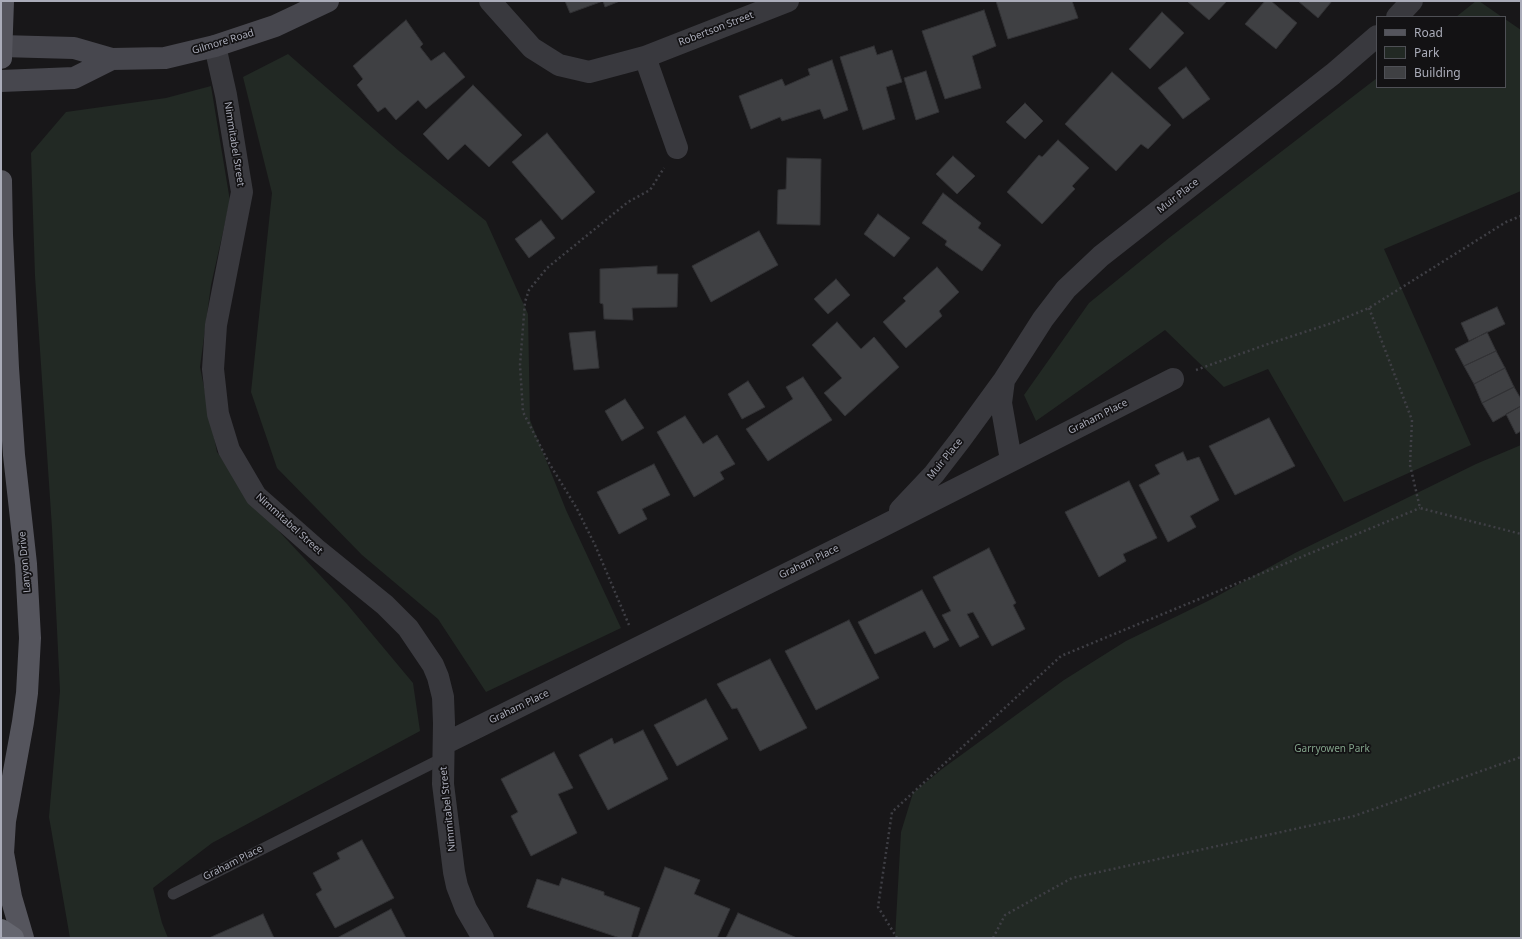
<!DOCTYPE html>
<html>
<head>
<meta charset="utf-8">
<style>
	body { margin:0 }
	#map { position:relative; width:1522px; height:939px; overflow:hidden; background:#181719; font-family:"Noto Sans",sans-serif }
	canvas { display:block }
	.frame { position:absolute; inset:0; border:2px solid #aaacb9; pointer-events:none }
	.legend { position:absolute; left:1376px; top:16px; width:130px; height:72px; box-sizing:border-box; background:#131214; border:1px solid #4f5056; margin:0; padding:5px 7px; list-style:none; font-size:12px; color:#aaacb9 }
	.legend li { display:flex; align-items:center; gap:8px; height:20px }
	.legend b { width:20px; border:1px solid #4f5056 }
</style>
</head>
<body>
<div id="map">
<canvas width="1522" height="939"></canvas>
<div class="frame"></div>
<ul class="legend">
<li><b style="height:5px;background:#55555d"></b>Road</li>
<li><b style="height:11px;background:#222924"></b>Park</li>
<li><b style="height:11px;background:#3f4043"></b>Building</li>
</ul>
</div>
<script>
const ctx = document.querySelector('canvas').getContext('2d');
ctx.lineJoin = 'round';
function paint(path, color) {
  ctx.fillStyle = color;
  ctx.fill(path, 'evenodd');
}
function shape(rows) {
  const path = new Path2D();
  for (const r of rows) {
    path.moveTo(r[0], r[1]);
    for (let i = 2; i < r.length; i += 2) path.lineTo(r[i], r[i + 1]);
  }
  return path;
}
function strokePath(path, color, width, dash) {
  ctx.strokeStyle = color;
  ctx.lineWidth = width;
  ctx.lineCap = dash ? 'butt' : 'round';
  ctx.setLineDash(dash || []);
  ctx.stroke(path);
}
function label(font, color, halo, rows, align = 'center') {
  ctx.font = font + ' "Noto Sans",sans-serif';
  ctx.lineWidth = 3.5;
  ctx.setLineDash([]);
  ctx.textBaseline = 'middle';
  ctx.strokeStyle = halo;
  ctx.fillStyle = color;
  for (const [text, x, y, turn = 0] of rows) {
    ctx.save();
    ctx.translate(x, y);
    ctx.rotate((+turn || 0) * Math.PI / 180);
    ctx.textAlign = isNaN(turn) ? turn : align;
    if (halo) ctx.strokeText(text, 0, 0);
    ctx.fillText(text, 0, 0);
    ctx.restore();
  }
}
const green = shape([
	[1476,1,1479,1,1502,17,1456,17],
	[1505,19,1521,30,1521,191,1384,249,1471,445,1344,502,1268,369,1224,387,1165,330,1036,421,1024,395,1089,303,1169,238,1377,78,1377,87,1505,87],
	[288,54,399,151,486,221,528,314,530,420,566,510,621,628,486,692,438,619,362,555,277,468,251,392,272,193,243,77],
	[211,86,230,201,211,285,200,367,217,452,259,510,347,604,413,683,420,731,212,843,153,888,162,923,168,938,70,938,49,817,60,691,52,528,35,276,31,153,66,112,166,98],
	[1521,445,1521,938,895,938,901,832,913,793,942,769,1064,680,1126,641,1212,599,1295,553,1476,464]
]);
const building = shape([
	[565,1,620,1,605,7,603,1,570,13,565,1],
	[996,1,1072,1,1078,18,1008,39,996,1],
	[1187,1,1227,1,1209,20,1187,1],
	[1265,1,1271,1,1297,23,1276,49,1245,24,1265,1],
	[1298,1,1332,1,1318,18,1298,1],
	[984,10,996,46,972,56,981,88,945,99,922,31,984,10],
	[1162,12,1184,33,1150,69,1129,49,1162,12],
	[406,20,423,44,420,47,431,61,444,52,465,77,426,109,418,100,396,120,385,107,378,112,357,85,363,79,353,66,406,20],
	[874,46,877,55,892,50,902,82,886,87,895,119,863,130,840,57,874,46],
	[832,60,848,110,824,119,820,109,782,121,780,117,751,129,739,96,782,79,785,86,810,75,808,69,832,60],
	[1186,67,1210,99,1183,119,1158,88,1186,67],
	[926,71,939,112,916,120,904,78,926,71],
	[1112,72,1171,125,1148,149,1141,144,1116,171,1065,124,1112,72],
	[473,85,522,135,489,167,465,144,448,160,423,134,473,85],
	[1025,103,1043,121,1025,139,1006,122,1025,103],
	[547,133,595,192,562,220,512,162,547,133],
	[1058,140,1089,168,1072,186,1075,189,1042,224,1007,192,1039,155,1042,157,1058,140],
	[953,156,975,176,957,194,936,174,953,156],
	[787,158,821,159,820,225,777,224,778,190,786,189,787,158],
	[943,193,981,223,978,228,1001,245,982,271,945,245,947,241,922,223,943,193],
	[878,214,910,238,894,257,864,234,878,214],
	[541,220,555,238,529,258,515,239,541,220],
	[759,231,778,265,711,302,692,266,759,231],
	[657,266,657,274,678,274,677,307,632,308,633,320,604,319,603,304,600,303,600,269,657,266],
	[937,267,959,292,939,311,942,316,906,348,883,322,906,301,903,298,937,267],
	[836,279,850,295,828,314,814,299,836,279],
	[1497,307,1505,324,1469,341,1461,323,1497,307],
	[837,322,861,349,874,337,899,367,845,416,824,393,842,378,812,345,837,322],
	[595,331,599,368,574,370,569,333,595,331],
	[1487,332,1496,351,1464,366,1455,349,1487,332],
	[1496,351,1505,368,1474,384,1464,366,1496,351],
	[1505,368,1514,387,1482,403,1474,384,1505,368],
	[803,377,832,420,768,461,746,429,793,399,786,387,803,377],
	[748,381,765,407,742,419,728,394,748,381],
	[1514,387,1521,399,1521,406,1493,422,1482,403,1514,387],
	[625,399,644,428,622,441,605,411,625,399],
	[1521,406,1521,431,1516,434,1506,414,1521,406],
	[685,416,703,444,717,435,735,464,720,472,724,479,694,497,657,432,685,416],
	[1269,418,1295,466,1235,495,1209,446,1269,418],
	[1183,452,1187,461,1199,457,1219,500,1190,516,1196,527,1168,542,1139,485,1160,474,1155,465,1183,452],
	[654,464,670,495,642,509,647,519,619,534,597,492,654,464],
	[1129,481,1157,538,1123,554,1126,561,1099,577,1065,512,1129,481],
	[989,548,1016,603,1013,605,1025,629,992,646,973,612,967,614,979,637,960,647,942,615,951,611,933,577,989,548],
	[922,590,949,640,934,648,925,631,875,654,858,622,922,590],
	[849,620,879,678,816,710,785,651,849,620],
	[770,659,807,728,760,751,737,708,732,709,717,684,770,659],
	[706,699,728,739,677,766,654,725,706,699],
	[643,730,668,779,608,810,579,755,612,738,614,744,643,730],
	[554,752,573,788,558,794,577,833,531,856,511,816,518,812,501,779,554,752],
	[362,840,394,898,335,928,316,894,322,890,313,873,340,859,337,853,362,840],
	[665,867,700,880,694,894,730,909,717,938,638,938,665,867],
	[562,878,604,892,604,895,640,908,631,938,620,938,527,907,537,879,559,886,562,878],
	[391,909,406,938,337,938,391,909],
	[738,913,797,938,726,938,738,913],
	[263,914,274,938,209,938,263,914]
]);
const path = shape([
	[1369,308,1412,420,1410,465,1420,508,1521,534],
	[1196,370,1265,345,1335,322,1369,308,1506,222,1521,216],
	[629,625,595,545,576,507,549,463,523,412,520,365,525,302,529,290,547,268,628,202,650,190,664,168],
	[897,938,878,907,892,812,1061,656,1420,508],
	[993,938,1005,915,1072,878,1354,816,1521,757]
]);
const lane = shape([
	[173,894,443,758]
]);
const street = shape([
	[490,1,532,48,559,65,589,72,645,57,788,1],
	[1397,17,1412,1],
	[215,46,226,95,242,192,216,325,213,369,218,414,229,450,256,496,316,549,385,605,408,628,433,665,438,677,443,697,444,723,443,784,454,872,457,886,466,909,483,938],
	[645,57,677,148],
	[1004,380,1001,403,1011,460],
	[900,510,934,474,961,439,1004,380,1043,319,1066,289,1101,256,1333,74,1377,36],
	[444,744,877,529,1173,379]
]);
const secondary = shape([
	[1,46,74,48,112,59,165,58,215,46,275,26,328,1],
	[1,81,74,78,112,59]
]);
const primary = shape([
	[1,58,3,1],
	[1,181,2,235,8,368,14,455,26,564,30,638,27,693,23,722,5,821,3,853,11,897,23,938]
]);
const highway = shape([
	[1,930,13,938]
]);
const streetNames = [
	["Robertson Street",716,29,-21],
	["Gilmore Road",223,42,-17],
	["Nimmitabel Street",234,144,81],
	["Muir Place",1178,196,-38],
	["Graham Place",1098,417,-27],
	["Muir Place",945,459,-51],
	["Nimmitabel Street",289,524,42],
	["Lanyon Drive",25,562,-95],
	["Graham Place",809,562,-26],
	["Graham Place",519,707,-26],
	["Nimmitabel Street",448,809,-96],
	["Graham Place",233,863,-27]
];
const parkNames = [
	["Garryowen Park",1332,749]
];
paint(green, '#222924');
paint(building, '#3f4043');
strokePath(building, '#323235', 1);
strokePath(path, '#3f3f45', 2.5, [2, 3]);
strokePath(lane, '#39393e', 11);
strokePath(street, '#39393e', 22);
strokePath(secondary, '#47474e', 22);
strokePath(primary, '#55555d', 22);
strokePath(highway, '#65666f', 22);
label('10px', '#aaacb9', '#131214', streetNames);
label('10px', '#82a38a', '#131214', parkNames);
</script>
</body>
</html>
